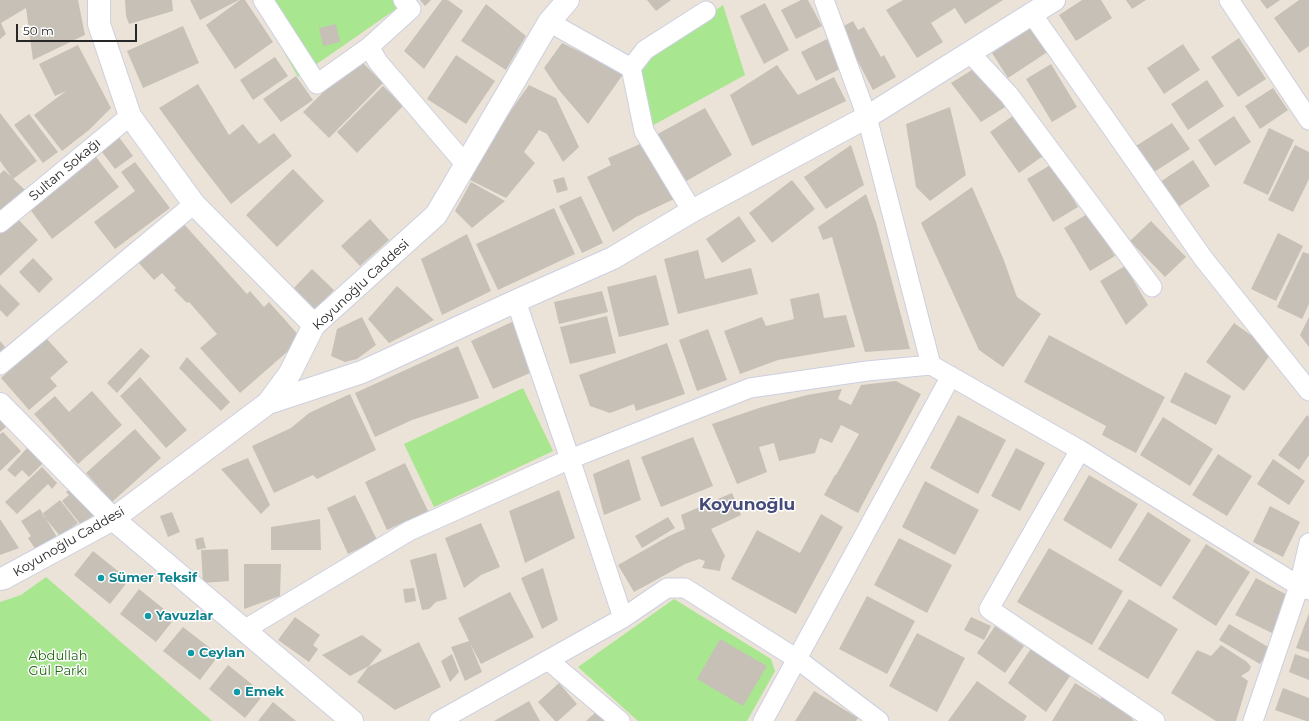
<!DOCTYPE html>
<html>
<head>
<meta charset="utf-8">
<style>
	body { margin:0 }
	#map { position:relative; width:1309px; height:721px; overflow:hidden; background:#ebe3d7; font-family:Montserrat,sans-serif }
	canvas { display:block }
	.scale { position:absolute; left:16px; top:24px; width:121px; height:18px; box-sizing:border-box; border:2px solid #272727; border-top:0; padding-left:5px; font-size:12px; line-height:14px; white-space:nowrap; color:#272727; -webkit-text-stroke:3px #fff; paint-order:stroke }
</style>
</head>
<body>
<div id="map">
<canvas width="1309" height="721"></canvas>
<div class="scale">50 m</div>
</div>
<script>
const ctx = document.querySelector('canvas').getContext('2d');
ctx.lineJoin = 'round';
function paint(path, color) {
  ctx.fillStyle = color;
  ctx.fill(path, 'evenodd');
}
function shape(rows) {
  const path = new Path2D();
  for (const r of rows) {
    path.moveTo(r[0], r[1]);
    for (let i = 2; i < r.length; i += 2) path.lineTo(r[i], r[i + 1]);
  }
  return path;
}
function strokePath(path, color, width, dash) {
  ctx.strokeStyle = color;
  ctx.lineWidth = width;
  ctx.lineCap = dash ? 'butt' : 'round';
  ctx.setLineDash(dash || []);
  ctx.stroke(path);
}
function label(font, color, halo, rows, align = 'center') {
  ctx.font = font + ' Montserrat,sans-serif';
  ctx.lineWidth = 3;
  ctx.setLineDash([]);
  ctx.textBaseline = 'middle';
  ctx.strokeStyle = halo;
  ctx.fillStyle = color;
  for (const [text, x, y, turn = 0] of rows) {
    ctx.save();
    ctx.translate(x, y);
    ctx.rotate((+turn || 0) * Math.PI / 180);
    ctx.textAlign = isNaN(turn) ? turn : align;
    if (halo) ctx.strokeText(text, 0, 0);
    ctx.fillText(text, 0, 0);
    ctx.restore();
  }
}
const green = shape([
	[255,0,409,0,298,77],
	[723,5,745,75,637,134,628,101,647,60],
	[523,388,553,451,434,507,404,444],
	[46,577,212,721,0,721,0,602,21,595],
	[674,599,771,659,775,671,747,721,638,721,578,667]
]);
const building = shape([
	[0,0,78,0,85,35,33,60,26,8,1,23,6,34,0,39],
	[125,0,172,0,173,11,129,24,126,16],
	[190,0,239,0,200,20],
	[240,0,245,0,273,42,235,69,206,25],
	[420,0,431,0,425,6],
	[442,0,448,0,463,11,424,69,404,51],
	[647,0,671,0,656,11],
	[801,0,808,0,822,26,796,39,781,10],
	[903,0,1003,0,965,24,955,8,931,23,943,42,917,58,886,10],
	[1082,0,1101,0,1112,18,1076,41,1059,15],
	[1126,0,1146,0,1132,9],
	[1260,0,1280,0,1267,9],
	[1299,0,1309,0,1309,46,1299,53,1274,18],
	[765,3,789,50,764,64,740,16],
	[486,4,526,36,506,70,461,41],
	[853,21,858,30,864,27,881,57,884,55,896,77,873,90,840,28],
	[336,24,340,42,323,46,319,28],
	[183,26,199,63,143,88,127,51],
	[1032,26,1049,51,1008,78,992,53],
	[1239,38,1266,79,1238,97,1211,57],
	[827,39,842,68,816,81,801,52],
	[562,43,624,73,588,124,558,89,544,68],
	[1183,44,1200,70,1164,94,1147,68],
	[78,45,111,108,89,130,62,151,34,115,66,91,55,96,39,64],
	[456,55,495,81,466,124,427,99],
	[275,57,288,76,253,100,240,80],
	[358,58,383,83,329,138,303,112],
	[1051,64,1077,107,1052,122,1026,79],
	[777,65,798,95,834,77,846,101,752,146,730,95],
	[975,68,1007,106,981,122,951,83],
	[296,76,313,100,281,122,263,99],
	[1207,80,1224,106,1188,130,1171,104],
	[198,84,229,135,243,124,259,144,274,133,292,156,231,204,197,160,159,108],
	[529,85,556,98,579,147,563,162,547,134,539,130,524,152,535,163,506,198,470,180,492,137],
	[383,86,403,106,357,153,337,132],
	[1273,88,1288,110,1260,129,1245,106],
	[950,107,966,175,930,201,916,187,906,124],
	[705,108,732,155,681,184,654,136],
	[0,113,37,161,13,179,0,161],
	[29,114,58,152,43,163,14,125],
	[1014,115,1043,156,1019,173,990,132],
	[1234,116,1251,142,1215,166,1198,140],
	[1172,123,1190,149,1154,172,1136,146],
	[1269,128,1294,140,1268,195,1243,183],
	[116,133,133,156,115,169,98,147],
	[640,144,674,199,636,217,613,232,587,177,611,165,608,158],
	[851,145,864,185,826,209,804,177],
	[1295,145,1309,152,1309,179,1293,212,1268,200],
	[93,153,119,187,52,239,29,208,76,173,73,168],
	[1193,160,1210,186,1174,210,1157,184],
	[135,162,170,208,115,249,94,222,135,191,121,172],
	[1052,164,1078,207,1053,222,1027,179],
	[293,169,324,201,277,247,246,215],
	[4,170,25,190,0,212,0,174],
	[564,177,568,190,557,193,553,180],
	[792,180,815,209,772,243,749,213],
	[471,182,505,201,472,228,455,211],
	[972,187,1003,258,1017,297,1041,314,1003,367,979,350,921,223],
	[866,194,876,222,910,349,865,352,832,237,823,240,818,227],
	[581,196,603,243,582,253,559,206],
	[554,208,575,254,498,290,476,244],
	[1089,213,1115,256,1090,271,1064,228],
	[14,215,38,240,0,276,0,229],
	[739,216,756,241,722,263,706,239],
	[370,219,389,240,360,266,341,246],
	[1151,221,1186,257,1165,277,1130,241],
	[182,222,247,294,250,291,264,307,269,302,302,339,240,393,200,348,217,334,189,302,187,303,174,290,176,288,162,273,154,280,138,262],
	[1278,233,1303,246,1276,301,1251,289],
	[467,234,491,291,442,315,421,259],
	[698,250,705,279,751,268,758,294,678,314,664,259],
	[1303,252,1309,254,1309,304,1302,319,1277,307],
	[33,258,53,279,39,293,19,272],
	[1125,266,1148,305,1126,325,1100,281],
	[312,269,334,290,315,310,293,289],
	[656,275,669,325,619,337,607,287],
	[0,284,20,304,7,317,0,310],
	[397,286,434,320,389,343,368,319],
	[602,291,608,312,559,324,554,302],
	[819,293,824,318,846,315,855,347,778,360,740,374,724,331,762,317,766,326,794,319,790,299],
	[607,316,616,353,570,364,560,327],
	[362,317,376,345,357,359,345,362,331,356,337,329],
	[1309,317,1309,347,1300,335],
	[514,321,530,373,493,389,471,341],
	[1234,323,1273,351,1244,391,1206,362],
	[708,329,727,380,697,391,679,340],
	[1049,335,1165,397,1136,453,1102,435,1106,426,1024,382],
	[46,338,68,362,50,378,57,386,29,410,1,378],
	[0,341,6,348,0,354],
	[667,343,685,394,636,411,634,404,610,413,590,406,579,375],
	[458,346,479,398,412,420,375,437,355,393],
	[141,348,150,356,117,393,107,383],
	[187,357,230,402,221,411,179,368],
	[1185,372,1231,396,1216,425,1170,402],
	[140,377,187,430,166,448,120,396],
	[896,381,921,394,858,513,824,495,835,475,836,475,859,434,841,425,832,443,820,438,815,453,779,461,774,443,759,447,767,472,737,484,712,424,762,407,807,395,842,389,838,399,851,405,861,385],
	[92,391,122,425,78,464,34,414,55,396,69,412],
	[350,394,376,450,317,479,313,475,274,493,252,446,291,428,309,413],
	[958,415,1006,440,978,494,930,468],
	[1307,415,1309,417,1309,455,1299,470,1278,455],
	[0,416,8,425,0,432],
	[1163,417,1213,449,1190,486,1140,455],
	[135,429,161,458,112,502,86,473],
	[3,432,21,451,0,471,0,434],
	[693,437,713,486,661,507,641,457],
	[28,447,44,462,29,477,22,470,15,477,7,470],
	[1016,448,1045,463,1020,511,991,496],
	[1218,454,1252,476,1227,516,1192,495],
	[248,458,270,505,261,514,221,469],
	[629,459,641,500,604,515,593,474],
	[1273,459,1305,481,1289,505,1257,484],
	[405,463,428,511,387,530,365,482],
	[42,467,57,483,52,489,48,484,17,514,5,502],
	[1089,475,1138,504,1111,549,1063,520],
	[925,481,979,510,955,555,902,527],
	[73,486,95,514,81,525,62,501,69,495,66,492],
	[559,490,575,538,525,563,509,511],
	[732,493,741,515,711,529,725,556,722,562,720,571,702,568,705,561,699,559,685,564,634,592,618,565,669,536,685,529,681,515],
	[355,495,377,540,348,554,327,508],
	[60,500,78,523,60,536,42,514],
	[1270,506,1300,522,1283,557,1253,542],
	[40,509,57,537,36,550,28,538,31,536,21,521],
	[172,512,180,532,168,537,160,516],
	[1148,512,1191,540,1161,587,1118,560],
	[821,514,843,527,796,614,731,579,757,530,800,553],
	[668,517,675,528,642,548,635,536],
	[0,519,19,548,0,555],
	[320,519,321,550,271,550,271,527],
	[481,523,500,567,481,575,464,588,445,538],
	[203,537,206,548,197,550,195,539],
	[899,538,952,565,927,613,874,585],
	[1206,544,1250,572,1216,626,1172,598],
	[1049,548,1123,591,1092,645,1017,602],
	[228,549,229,581,203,583,201,550],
	[93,551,129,580,110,604,74,575],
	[436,553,447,599,436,602,429,609,422,610,410,560],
	[244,564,281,564,280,596,244,609],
	[543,568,558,620,542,629,521,578],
	[1256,578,1289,596,1272,633,1235,615],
	[414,588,416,601,405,603,403,589],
	[139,589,175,618,156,642,120,614],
	[510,592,534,637,481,664,470,643,482,672,465,681,451,647,469,641,458,618],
	[867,596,915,621,887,674,839,649],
	[1129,599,1178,629,1148,679,1098,649],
	[1309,613,1309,652,1296,648],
	[295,617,320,635,313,645,318,649,309,662,278,640],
	[971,617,991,626,984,640,964,630],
	[1229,624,1270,648,1260,664,1219,640],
	[995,626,1024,646,1005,673,977,653],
	[183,627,219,655,200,680,163,651],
	[917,633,965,658,937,712,889,686],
	[362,635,382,650,369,666,350,676,322,655],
	[720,639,767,666,743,706,697,679],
	[419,642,441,687,395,710,357,682,368,667],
	[1221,645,1247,662,1251,667,1249,671,1241,676,1248,681,1236,721,1216,721,1171,693,1197,650,1211,656],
	[1032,647,1072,673,1046,712,1008,683],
	[452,654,459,672,450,682,441,661],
	[1295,654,1309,659,1309,680,1289,672],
	[228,665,264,694,245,718,209,689],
	[977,681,1027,716,1024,721,948,721],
	[559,683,577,704,558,721,555,721,538,702],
	[1075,683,1101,699,1104,694,1128,714,1134,721,1052,721],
	[1283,688,1309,698,1309,721,1306,721,1275,710],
	[814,691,858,718,856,721,795,721],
	[529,701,540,721,494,721],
	[273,702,296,721,258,721],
	[597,711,606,721,586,721]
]);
const minor = shape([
	[263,0,317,84,369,47,411,9,403,0],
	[1229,0,1309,120],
	[1032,14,1203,258,1309,391],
	[549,22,631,68],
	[369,47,378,62,466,165],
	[970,53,1009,95,1152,287],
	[692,211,644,131,631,68,645,50,706,11],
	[0,223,130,116],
	[0,365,194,204],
	[931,365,1080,450,989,609,1155,721],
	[1080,450,1299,586,1309,590],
	[623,618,570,459,750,388,867,371,931,365,867,117,824,0],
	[244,630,409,531,570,459,516,301],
	[548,660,620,721],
	[439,721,623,618,667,588,685,588,797,659,879,721],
	[763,721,951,376],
	[1253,721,1299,586,1309,543]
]);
const tertiary = shape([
	[99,0,99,24,130,116,194,204,314,325],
	[268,403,362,372,516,301,613,258,692,211,867,117,1054,0],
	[0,404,113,519,352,721],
	[0,579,4,578,113,519,268,403,290,373,314,325,436,215,549,22,568,0]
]);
const markers = [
	[101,578,4,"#0f9aa8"],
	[148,616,4,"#0f9aa8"],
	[191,653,4,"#0f9aa8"],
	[237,692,4,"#0f9aa8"]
];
const streetNames = [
	["Sultan Sokağı",65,170,-40],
	["Koyunoğlu Caddesi",361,285,-43],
	["Koyunoğlu Caddesi",69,542,-30]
];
const cultureNames = [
	["Sümer Teksif",109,578],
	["Yavuzlar",156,616],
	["Ceylan",199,653],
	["Emek",245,692]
];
const parkNames = [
	["Abdullah",58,656],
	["Gül Parkı",58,671]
];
const districtNames = [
	["Koyunoğlu",747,505]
];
paint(green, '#a8e68f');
paint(building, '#c6c0b7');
strokePath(minor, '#cccfe2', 21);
strokePath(tertiary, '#cccfe2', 24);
strokePath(minor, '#fff', 19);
strokePath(tertiary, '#fff', 22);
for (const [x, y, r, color] of markers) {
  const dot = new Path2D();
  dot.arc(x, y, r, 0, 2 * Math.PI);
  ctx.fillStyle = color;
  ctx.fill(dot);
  strokePath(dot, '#fff', 1.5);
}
label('13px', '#272727', '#fff', streetNames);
label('bold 13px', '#0d838f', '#fff', cultureNames, 'left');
label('13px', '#216615', '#fff', parkNames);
label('bold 17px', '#454c79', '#fff', districtNames);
</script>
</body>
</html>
